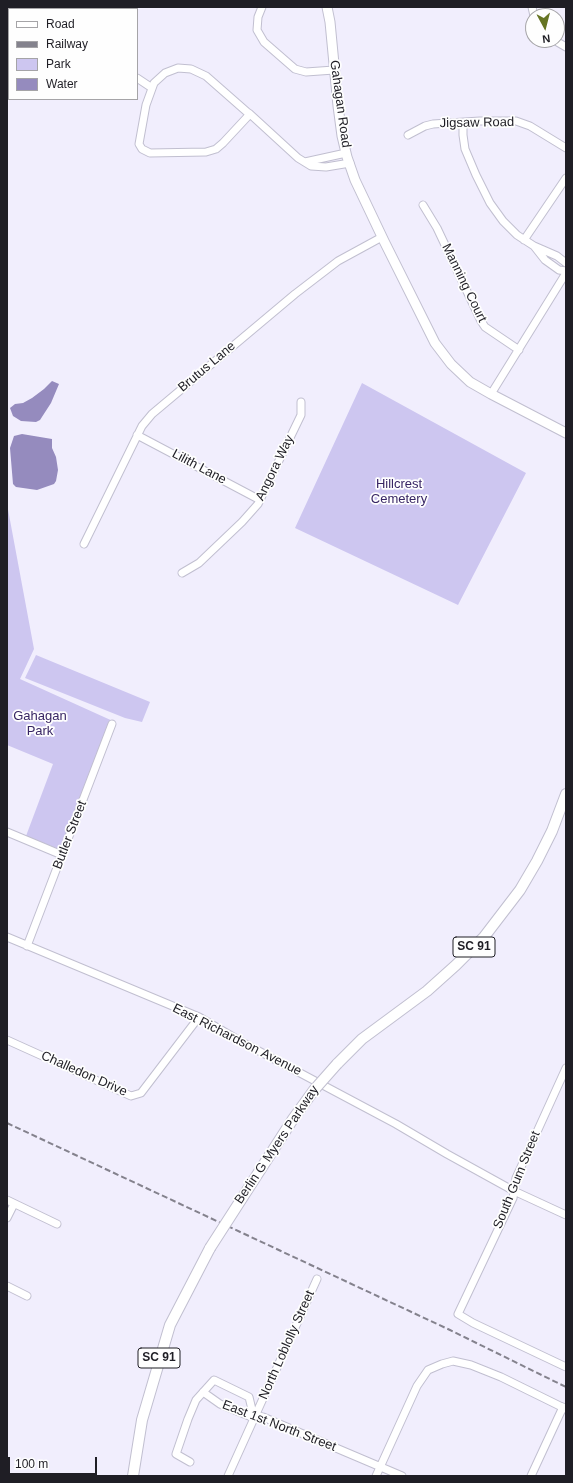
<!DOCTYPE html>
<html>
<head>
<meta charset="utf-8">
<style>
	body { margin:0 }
	#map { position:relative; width:573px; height:1483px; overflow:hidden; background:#f1eefd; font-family:Helvetica,sans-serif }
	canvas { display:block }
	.frame { position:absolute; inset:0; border:8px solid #1f1e25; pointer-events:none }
	.legend { position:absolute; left:8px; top:8px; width:130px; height:92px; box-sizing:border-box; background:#fefefe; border:1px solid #a5a4a7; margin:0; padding:5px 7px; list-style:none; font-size:12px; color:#1f1e25 }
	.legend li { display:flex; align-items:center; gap:8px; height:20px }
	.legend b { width:20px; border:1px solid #a5a4a7 }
	.north { position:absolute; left:525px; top:8px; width:40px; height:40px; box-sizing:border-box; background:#fefefe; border:1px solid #a5a4a7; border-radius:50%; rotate:173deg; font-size:11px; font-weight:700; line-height:16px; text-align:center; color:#1f1e25 }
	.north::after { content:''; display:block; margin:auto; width:14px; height:18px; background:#667523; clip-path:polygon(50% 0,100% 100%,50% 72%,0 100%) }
	.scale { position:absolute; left:8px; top:1457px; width:89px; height:18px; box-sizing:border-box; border:2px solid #1f1e25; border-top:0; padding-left:5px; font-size:12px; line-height:14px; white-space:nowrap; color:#1f1e25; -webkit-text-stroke:3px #fefefe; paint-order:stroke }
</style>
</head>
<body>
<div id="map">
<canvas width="573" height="1483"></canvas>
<div class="frame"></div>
<ul class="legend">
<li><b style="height:5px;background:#fff"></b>Road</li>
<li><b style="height:5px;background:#84828d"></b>Railway</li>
<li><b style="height:11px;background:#cdc6f0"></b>Park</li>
<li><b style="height:11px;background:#958bbe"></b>Water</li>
</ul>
<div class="north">N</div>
<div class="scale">100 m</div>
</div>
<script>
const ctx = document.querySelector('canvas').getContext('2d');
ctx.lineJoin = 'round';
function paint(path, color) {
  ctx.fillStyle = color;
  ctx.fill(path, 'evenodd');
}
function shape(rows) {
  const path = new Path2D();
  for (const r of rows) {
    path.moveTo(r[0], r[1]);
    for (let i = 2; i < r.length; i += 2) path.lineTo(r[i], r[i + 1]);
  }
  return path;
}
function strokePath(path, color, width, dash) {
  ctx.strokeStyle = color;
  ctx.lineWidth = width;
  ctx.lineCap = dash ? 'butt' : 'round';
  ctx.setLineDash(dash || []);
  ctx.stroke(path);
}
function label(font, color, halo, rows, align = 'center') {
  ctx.font = font + ' Helvetica,sans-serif';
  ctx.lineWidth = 3.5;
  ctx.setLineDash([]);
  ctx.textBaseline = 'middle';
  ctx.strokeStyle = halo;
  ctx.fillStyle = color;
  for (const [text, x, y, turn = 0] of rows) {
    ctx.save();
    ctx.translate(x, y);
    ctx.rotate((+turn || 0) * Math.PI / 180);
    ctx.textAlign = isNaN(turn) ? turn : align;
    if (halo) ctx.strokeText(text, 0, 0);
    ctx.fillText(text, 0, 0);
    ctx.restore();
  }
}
const green = shape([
	[362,383,526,473,458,605,295,528],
	[7,504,34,649,20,679,115,722,61,850,26,836,53,764,7,745],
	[36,655,150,702,142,722,125,718,25,678]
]);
const water = shape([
	[52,381,59,384,51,403,40,420,36,422,21,421,13,416,10,408,15,404,23,403,32,398,44,389],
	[22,434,52,439,52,448,56,457,58,470,56,481,54,484,37,490,16,487,13,484,10,448,14,436]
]);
const street = shape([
	[262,7,258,17,257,30,264,42,295,69,306,72,334,70],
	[532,7,534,16],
	[36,9,37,7],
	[554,40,566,47],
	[7,66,9,62],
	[137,78,152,88],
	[250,114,223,143,216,149,206,152,150,153,142,149,139,144,146,105,154,83,165,73,178,68,191,69,206,76,247,112,250,114,298,158,311,166,326,167,350,163],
	[463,123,463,135,465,149,476,175,490,203,503,221,517,235,534,246],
	[408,135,425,126,433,124,480,121,516,121,530,126,566,148],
	[305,162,346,153],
	[423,205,437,228,481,321,485,327,519,350],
	[524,240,566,178],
	[566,263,557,256,534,246,545,260,559,270,566,271],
	[491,394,566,273],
	[137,435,260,500],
	[84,544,142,426,152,414,295,294,338,261,382,237],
	[182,573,199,563,242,522,258,504,301,415,301,402],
	[7,832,62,855],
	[7,937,199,1017,240,1041,396,1124,447,1154,514,1191,566,1215],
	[27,946,112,724],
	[7,1040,131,1096,141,1093,199,1017],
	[566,1068,516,1178,513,1198,458,1314,473,1323,566,1367],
	[7,1200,57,1224],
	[7,1218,14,1204],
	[7,1286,27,1296],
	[203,1392,220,1404,254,1418,259,1416,263,1417,402,1476],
	[190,1462,176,1454,188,1419,196,1400,214,1380,249,1397,254,1418],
	[228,1476,317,1279],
	[376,1476,417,1386,428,1370,442,1364,453,1361,471,1365,501,1377,566,1409],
	[531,1476,563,1407]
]);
const secondary = shape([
	[327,7,330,22,338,106,342,136,347,157,355,180,384,241,435,343,451,364,470,382,491,394,566,433]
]);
const primary = shape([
	[337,1064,362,1039,427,991,456,965,484,937,520,890,537,861,552,831,566,794],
	[133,1476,142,1420,170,1325,210,1248]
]);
const rail = shape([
	[7,1123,450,1330,566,1387]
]);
const primaryBridge = shape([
	[210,1248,293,1119,314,1090,337,1064]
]);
const shields = [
	[474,947,42],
	[159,1358,42]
];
const shieldNames = [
	["SC 91",474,947],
	["SC 91",159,1358]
];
const streetNames = [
	["Gahagan Road",340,104,82],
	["Jigsaw Road",477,123,-1],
	["Manning Court",464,283,64],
	["Brutus Lane",207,367,-40],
	["Lilith Lane",199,467,28],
	["Angora Way",275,468,-64],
	["Butler Street",70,835,-69],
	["East Richardson Avenue",237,1040,27],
	["Challedon Drive",84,1074,24],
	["Berlin G Myers Parkway",277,1145,-56],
	["South Gum Street",517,1180,-68],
	["North Loblolly Street",287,1345,-66],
	["East 1st North Street",279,1426,21]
];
const parkNames = [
	["Hillcrest",399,484],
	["Cemetery",399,499],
	["Gahagan",40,716],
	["Park",40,731]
];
paint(green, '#cdc6f0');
paint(water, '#958bbe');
strokePath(street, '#c1bfd0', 9);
strokePath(secondary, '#c1bfd0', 11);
strokePath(primary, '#c1bfd0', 12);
strokePath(street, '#fff', 7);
strokePath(secondary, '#fff', 9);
strokePath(primary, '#fff', 10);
strokePath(rail, '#84828d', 2, [6, 3]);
strokePath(primaryBridge, '#c1bfd0', 12, []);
strokePath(primaryBridge, '#fff', 10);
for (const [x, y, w] of shields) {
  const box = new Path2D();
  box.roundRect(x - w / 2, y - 10, w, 20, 3);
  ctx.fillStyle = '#fefefe';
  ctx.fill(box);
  strokePath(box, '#1f1e25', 1);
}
label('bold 12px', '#1f1e25', null, shieldNames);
label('13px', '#1f1e25', '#fefefe', streetNames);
label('13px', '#382664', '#fefefe', parkNames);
</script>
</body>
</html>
